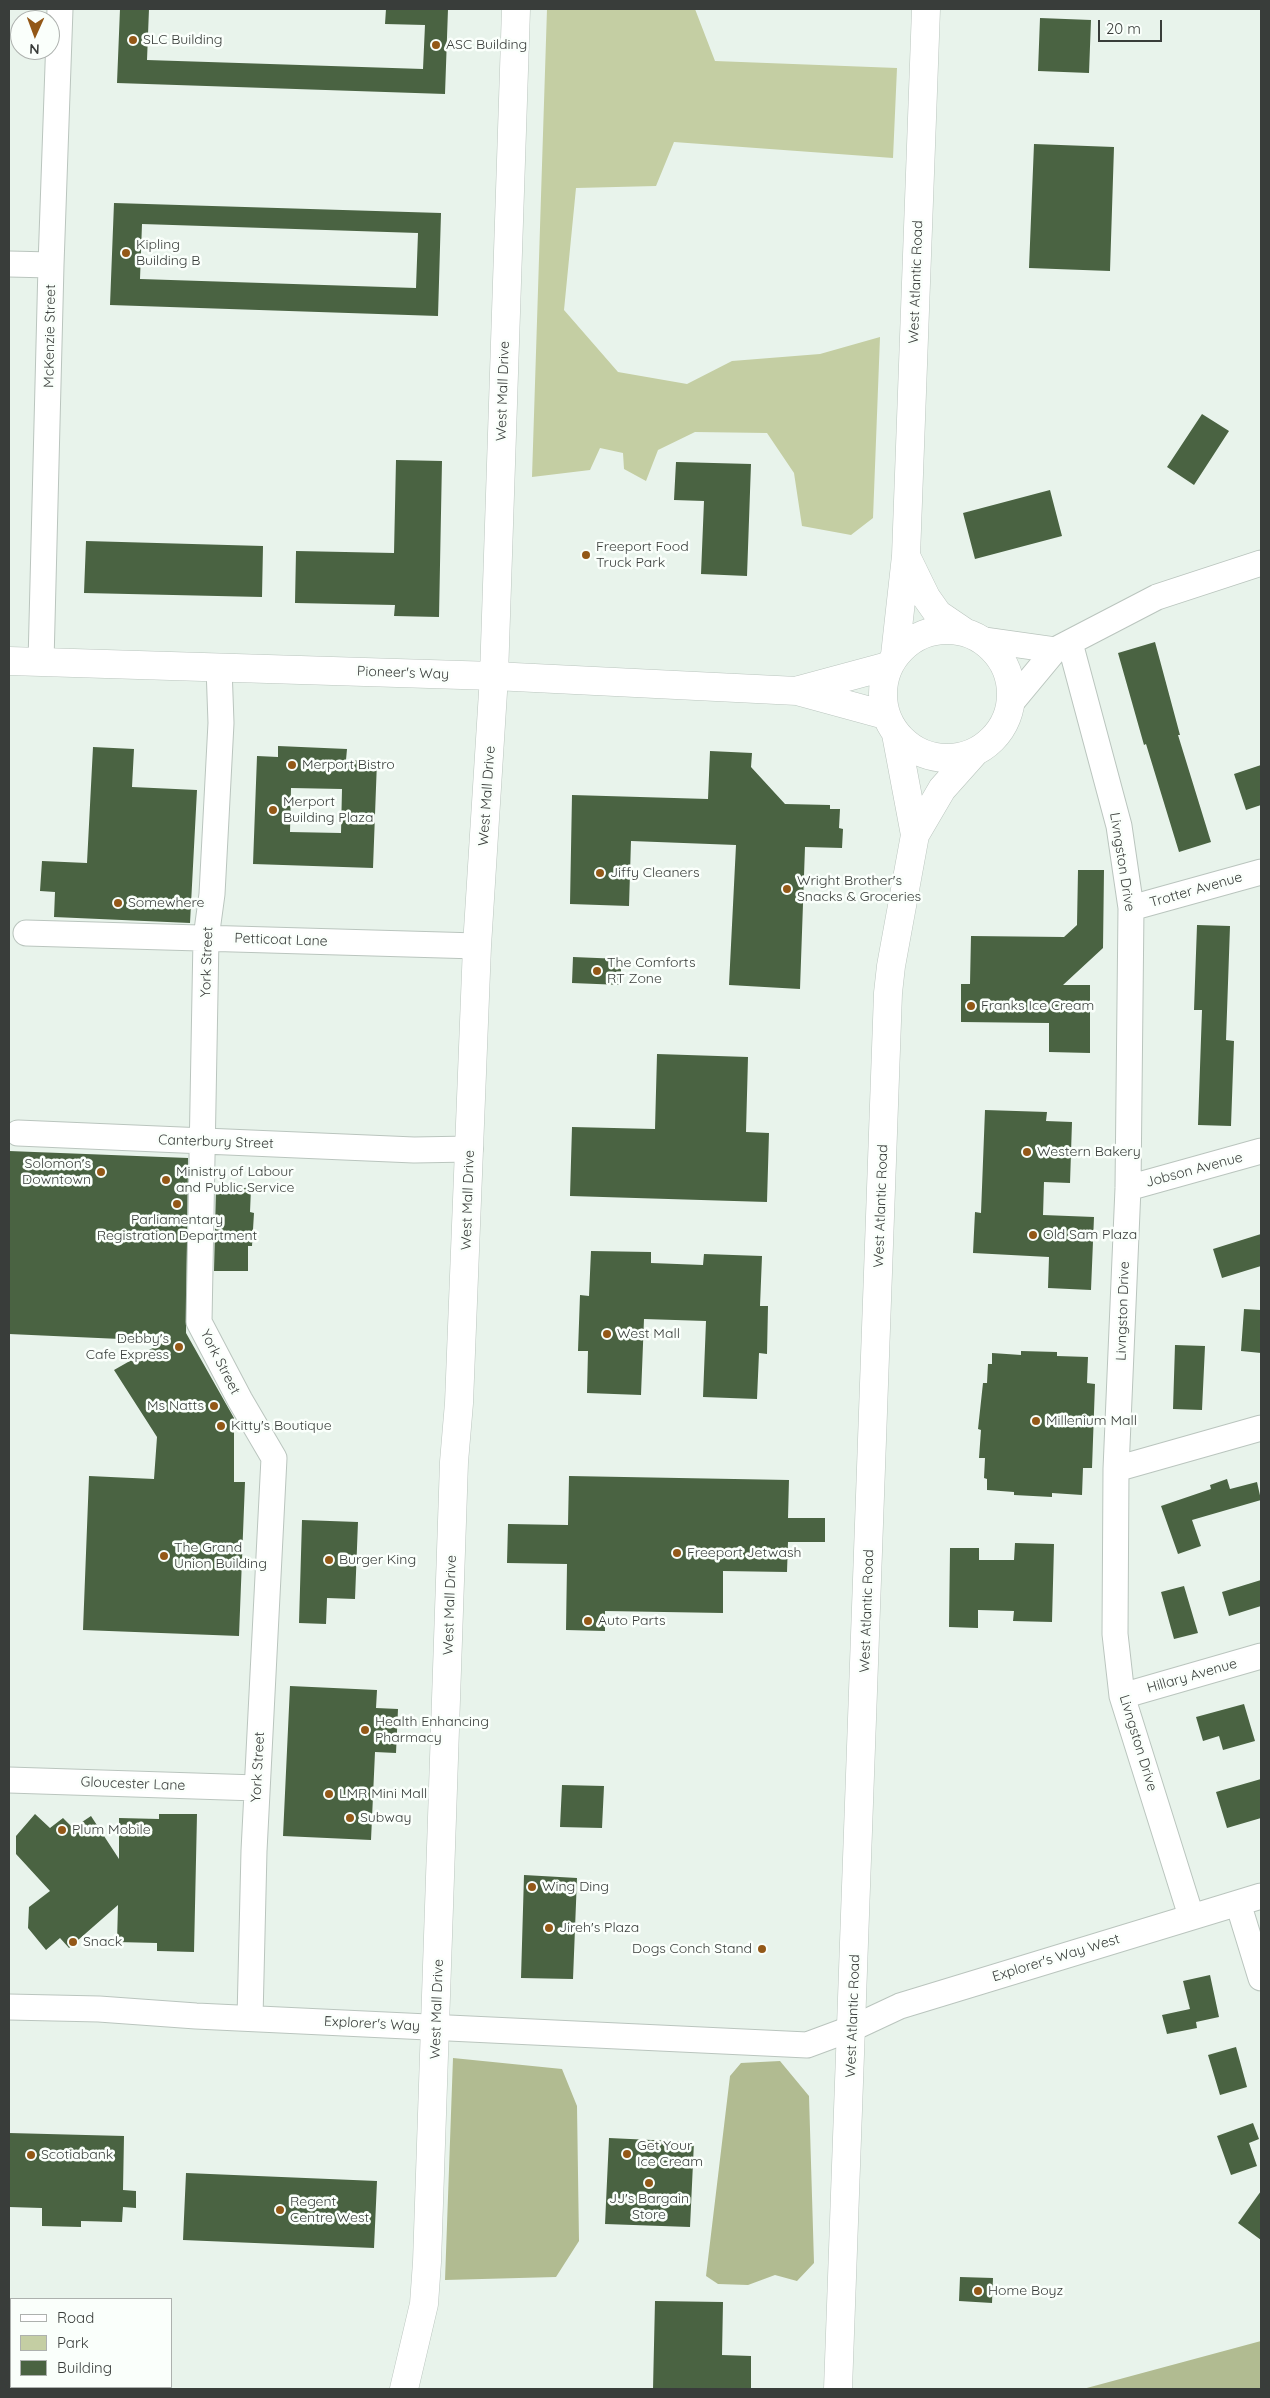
<!DOCTYPE html>
<html>
<head>
<meta charset="utf-8">
<style>
	body { margin:0 }
	#map { position:relative; width:1270px; height:2398px; overflow:hidden; background:#e8f3eb; font-family:Quicksand,sans-serif }
	canvas { display:block }
	.frame { position:absolute; inset:0; border:10px solid #393d3a; pointer-events:none }
	.legend { position:absolute; left:10px; top:2298px; width:162px; height:90px; box-sizing:border-box; background:#fafffb; border:1px solid #adb1ae; margin:0; padding:6px 9px; list-style:none; font-size:15px; color:#393d3a }
	.legend li { display:flex; align-items:center; gap:10px; height:25px }
	.legend b { width:25px; border:1px solid #adb1ae }
	.north { position:absolute; left:10px; top:10px; width:50px; height:50px; box-sizing:border-box; background:#fafffb; border:1px solid #adb1ae; border-radius:50%; rotate:182deg; font-size:14px; font-weight:700; line-height:20px; text-align:center; color:#393d3a }
	.north::after { content:''; display:block; margin:auto; width:18px; height:22px; background:#935817; clip-path:polygon(50% 0,100% 100%,50% 72%,0 100%) }
	.scale { position:absolute; left:1098px; top:20px; width:64px; height:22px; box-sizing:border-box; border:2px solid #393d3a; border-top:0; padding-left:6px; font-size:15px; line-height:18px; white-space:nowrap; color:#393d3a; -webkit-text-stroke:4px #fafffb; paint-order:stroke }
</style>
</head>
<body>
<div id="map">
<canvas width="1270" height="2398"></canvas>
<div class="frame"></div>
<ul class="legend">
<li><b style="height:6px;background:#fff"></b>Road</li>
<li><b style="height:14px;background:#c4cea3"></b>Park</li>
<li><b style="height:14px;background:#4a6342"></b>Building</li>
</ul>
<div class="north">N</div>
<div class="scale">20 m</div>
</div>
<script>
const ctx = document.querySelector('canvas').getContext('2d');
ctx.lineJoin = 'round';
function paint(path, color) {
  ctx.fillStyle = color;
  ctx.fill(path, 'evenodd');
}
function shape(rows) {
  const path = new Path2D();
  for (const r of rows) {
    if (r.length === 3) {
      path.moveTo(r[0] + r[2], r[1]);
      path.arc(r[0], r[1], r[2], 0, 2 * Math.PI);
      continue;
    }
    path.moveTo(r[0], r[1]);
    for (let i = 2; i < r.length; i += 2) path.lineTo(r[i], r[i + 1]);
  }
  return path;
}
function strokePath(path, color, width, dash) {
  ctx.strokeStyle = color;
  ctx.lineWidth = width;
  ctx.lineCap = dash ? 'butt' : 'round';
  ctx.setLineDash(dash || []);
  ctx.stroke(path);
}
function label(font, color, halo, rows, align = 'center') {
  ctx.font = font + ' Quicksand,sans-serif';
  ctx.lineWidth = 5;
  ctx.setLineDash([]);
  ctx.textBaseline = 'middle';
  ctx.strokeStyle = halo;
  ctx.fillStyle = color;
  for (const [text, x, y, turn = 0] of rows) {
    ctx.save();
    ctx.translate(x, y);
    ctx.rotate((+turn || 0) * Math.PI / 180);
    ctx.textAlign = isNaN(turn) ? turn : align;
    if (halo) ctx.strokeText(text, 0, 0);
    ctx.fillText(text, 0, 0);
    ctx.restore();
  }
}
const green = shape([
	[547,9,695,9,715,61,897,68,893,158,674,142,656,186,576,188,564,310,618,372,687,384,732,361,820,354,880,337,873,518,851,535,802,526,794,473,767,433,695,432,658,450,646,481,624,469,623,453,600,448,590,470,532,477]
]);
const forest = shape([
	[453,2058,562,2069,577,2106,579,2241,556,2277,445,2280],
	[780,2061,809,2096,814,2263,797,2281,775,2275,748,2285,718,2284,706,2276,730,2076,741,2063],
	[1261,2341,1261,2389,1083,2389]
]);
const building = shape([
	[120,9,149,9,147,60,423,69,425,25,385,24,386,9,448,9,445,94,117,83],
	[1040,18,1091,20,1089,73,1038,71],
	[1034,144,1114,147,1110,271,1029,268],
	[114,203,441,213,438,316,110,305],
	[142,224,418,233,416,288,140,279],
	[1202,414,1229,431,1194,485,1167,467],
	[396,460,442,461,439,617,394,616,395,605,295,603,296,551,394,553],
	[676,462,751,464,747,576,701,574,704,501,674,500],
	[1050,490,1062,536,975,559,963,513],
	[86,541,263,546,262,597,84,593],
	[1155,642,1180,735,1178,735,1211,842,1179,852,1146,744,1144,745,1118,653],
	[278,746,347,749,346,760,377,761,373,868,253,864,257,756,278,757],
	[291,788,342,789,341,833,290,832],
	[93,747,134,749,132,787,197,790,190,923,54,917,55,892,40,891,42,861,87,863],
	[710,751,752,753,751,767,785,804,830,805,830,809,840,809,839,828,843,829,842,848,805,847,800,989,729,985,736,845,631,841,629,906,570,904,572,795,708,799],
	[1261,765,1261,805,1246,810,1234,774],
	[1078,870,1104,870,1103,948,1063,985,1090,985,1090,1053,1049,1052,1049,1023,961,1022,961,984,970,984,971,936,1064,937,1077,925],
	[1197,925,1230,926,1226,1040,1234,1041,1231,1126,1198,1125,1202,1010,1194,1010],
	[573,957,621,959,621,985,572,983],
	[657,1054,748,1057,746,1132,769,1133,767,1202,570,1196,572,1127,655,1129],
	[985,1110,1047,1112,1046,1121,1072,1122,1070,1183,1044,1182,1043,1215,1094,1217,1091,1290,1048,1288,1049,1257,973,1253,975,1212,981,1213],
	[9,1151,188,1158,186,1333,234,1418,234,1482,245,1482,239,1636,83,1630,89,1476,154,1479,157,1437,114,1370,165,1341,9,1334],
	[216,1187,251,1188,250,1212,254,1213,252,1246,248,1246,248,1271,214,1271],
	[1261,1234,1261,1266,1222,1278,1213,1249],
	[591,1251,651,1252,651,1263,703,1265,704,1254,762,1256,760,1306,768,1306,767,1354,759,1353,757,1399,703,1397,706,1321,644,1319,641,1395,587,1393,588,1351,578,1351,580,1295,589,1296],
	[1244,1309,1261,1310,1261,1353,1241,1351],
	[1175,1345,1205,1346,1202,1410,1173,1409],
	[1021,1351,1057,1352,1057,1356,1088,1357,1087,1383,1095,1384,1092,1468,1083,1468,1082,1495,1052,1493,1052,1497,1014,1495,1014,1492,987,1490,987,1479,984,1478,985,1458,979,1458,981,1430,978,1429,983,1383,987,1383,988,1364,992,1364,992,1353,1021,1355],
	[569,1476,789,1480,788,1518,825,1518,825,1542,788,1542,787,1572,723,1571,723,1613,605,1611,605,1631,566,1630,567,1564,507,1563,508,1524,568,1525],
	[1227,1479,1230,1489,1257,1482,1261,1500,1192,1520,1201,1546,1178,1554,1161,1506,1211,1489,1210,1485],
	[302,1520,358,1522,355,1599,327,1598,326,1624,299,1623],
	[1015,1543,1054,1544,1052,1622,1013,1621,1014,1611,978,1610,978,1628,949,1627,950,1548,979,1548,979,1560,1014,1560],
	[1261,1580,1261,1606,1229,1616,1222,1592],
	[1184,1586,1198,1633,1174,1639,1161,1592],
	[290,1686,377,1690,376,1708,398,1709,396,1753,375,1752,371,1840,283,1836],
	[1244,1704,1255,1741,1223,1750,1219,1736,1203,1741,1196,1717],
	[1261,1779,1261,1818,1227,1828,1216,1792],
	[562,1785,604,1786,602,1828,560,1827],
	[35,1814,50,1828,63,1818,73,1828,91,1816,119,1859,119,1818,159,1819,159,1814,197,1814,194,1952,157,1951,157,1943,117,1942,118,1905,69,1948,60,1938,46,1950,28,1928,29,1907,50,1891,16,1854,16,1836],
	[524,1875,577,1878,573,1979,521,1978],
	[1210,1975,1219,2017,1196,2022,1197,2028,1167,2034,1162,2015,1190,2009,1183,1981],
	[1236,2047,1247,2087,1220,2095,1208,2055],
	[1253,2123,1259,2139,1249,2143,1257,2166,1231,2175,1217,2136],
	[9,2133,124,2136,123,2190,136,2191,136,2208,123,2207,122,2222,81,2221,81,2227,42,2226,42,2208,9,2207],
	[609,2138,694,2142,690,2227,605,2224],
	[186,2173,377,2181,374,2248,183,2240],
	[1261,2191,1261,2240,1238,2223],
	[960,2277,993,2278,992,2303,959,2301],
	[655,2301,723,2302,722,2355,751,2356,751,2389,653,2389]
]);
const minor = shape([
	[9,264,51,265],
	[984,640,1055,650],
	[1070,643,1119,826,1131,908,1128,1188,1116,1469,1115,1634,1122,1696,1191,1916],
	[41,662,51,265,60,9],
	[219,667,221,723,212,894,206,938,199,1322,240,1400,274,1458,254,1851,250,2018],
	[1011,703,1055,650,1157,597,1261,563],
	[1131,908,1261,872],
	[26,933,477,946],
	[18,1133,414,1150,470,1149],
	[1128,1188,1261,1151],
	[1116,1469,1261,1428],
	[1122,1696,1261,1656],
	[9,1780,257,1788],
	[1238,1903,1261,1978],
	[9,2007,99,2009,196,2016,807,2045,853,2028,900,2006,1261,1896]
]);
const tertiary = shape([
	[404,2389,424,2304,427,2262,454,1462,459,1403,477,946,494,676,516,9]
]);
const secondary = shape([
	[906,556,926,597,938,614,963,631],
	[947,694,64],
	[895,655,906,556,926,9],
	[9,661,494,676,797,691,885,715],
	[799,690,888,666],
	[896,734,915,835],
	[838,2389,888,993,891,966,915,835,942,789,975,752]
]);
const markers = [
	[133,40,5,"#935817"],
	[436,45,5,"#935817"],
	[126,253,5,"#935817"],
	[586,555,5,"#935817"],
	[292,765,5,"#935817"],
	[273,810,5,"#935817"],
	[600,873,5,"#935817"],
	[787,889,5,"#935817"],
	[118,903,5,"#935817"],
	[597,971,5,"#935817"],
	[971,1006,5,"#935817"],
	[1027,1152,5,"#935817"],
	[101,1172,5,"#935817"],
	[166,1180,5,"#935817"],
	[177,1204,5,"#935817"],
	[1033,1235,5,"#935817"],
	[607,1334,5,"#935817"],
	[179,1347,5,"#935817"],
	[214,1406,5,"#935817"],
	[1036,1421,5,"#935817"],
	[221,1426,5,"#935817"],
	[677,1553,5,"#935817"],
	[164,1556,5,"#935817"],
	[329,1560,5,"#935817"],
	[588,1621,5,"#935817"],
	[365,1730,5,"#935817"],
	[329,1794,5,"#935817"],
	[350,1818,5,"#935817"],
	[62,1830,5,"#935817"],
	[532,1887,5,"#935817"],
	[549,1928,5,"#935817"],
	[73,1942,5,"#935817"],
	[762,1949,5,"#935817"],
	[627,2154,5,"#935817"],
	[31,2155,5,"#935817"],
	[649,2183,5,"#935817"],
	[280,2210,5,"#935817"],
	[978,2291,5,"#935817"]
];
const poiNames = [
	["SLC Building",143,40],
	["ASC Building",446,45],
	["Kipling",136,245],
	["Building B",136,261],
	["Freeport Food",596,547],
	["Truck Park",596,563],
	["Merport Bistro",302,765],
	["Merport",283,802],
	["Building Plaza",283,818],
	["Jiffy Cleaners",610,873],
	["Wright Brother's",797,881],
	["Snacks & Groceries",797,897],
	["Somewhere",128,903],
	["The Comforts",607,963],
	["RT Zone",607,979],
	["Franks Ice Cream",981,1006],
	["Western Bakery",1037,1152],
	["Solomon's",91,1164,"right"],
	["Downtown",91,1180,"right"],
	["Ministry of Labour",176,1172],
	["and Public Service",176,1188],
	["Parliamentary",177,1220,"center"],
	["Registration Department",177,1236,"center"],
	["Old Sam Plaza",1043,1235],
	["West Mall",617,1334],
	["Debby's",169,1339,"right"],
	["Cafe Express",169,1355,"right"],
	["Ms Natts",204,1406,"right"],
	["Millenium Mall",1046,1421],
	["Kitty's Boutique",231,1426],
	["The Grand",174,1548],
	["Union Building",174,1564],
	["Freeport Jetwash",687,1553],
	["Burger King",339,1560],
	["Auto Parts",598,1621],
	["Health Enhancing",375,1722],
	["Pharmacy",375,1738],
	["LMR Mini Mall",339,1794],
	["Subway",360,1818],
	["Plum Mobile",72,1830],
	["Wing Ding",542,1887],
	["Jireh's Plaza",559,1928],
	["Snack",83,1942],
	["Dogs Conch Stand",752,1949,"right"],
	["Get Your",637,2146],
	["Ice Cream",637,2162],
	["Scotiabank",41,2155],
	["JJ's Bargain",649,2199,"center"],
	["Store",649,2215,"center"],
	["Regent",290,2202],
	["Centre West",290,2218],
	["Home Boyz",988,2291]
];
const streetNames = [
	["West Atlantic Road",916,282,-88],
	["McKenzie Street",50,336,-89],
	["West Mall Drive",503,391,-88],
	["Pioneer's Way",403,673,2],
	["West Mall Drive",487,796,-86],
	["Livngston Drive",1122,862,81],
	["Trotter Avenue",1196,890,-16],
	["Petticoat Lane",281,940,2],
	["York Street",207,962,-88],
	["Canterbury Street",216,1142,2],
	["Jobson Avenue",1194,1170,-15],
	["West Mall Drive",468,1200,-88],
	["West Atlantic Road",881,1206,-88],
	["Livngston Drive",1123,1311,-88],
	["York Street",220,1362,63],
	["West Mall Drive",450,1605,-88],
	["West Atlantic Road",867,1611,-88],
	["Hillary Avenue",1192,1676,-16],
	["Livngston Drive",1138,1743,73],
	["York Street",258,1767,-87],
	["Gloucester Lane",133,1784,2],
	["Explorer's Way West",1056,1958,-17],
	["West Mall Drive",437,2009,-88],
	["West Atlantic Road",853,2016,-88],
	["Explorer's Way",372,2024,3]
];
paint(green, '#c4cea3');
paint(forest, '#b1bb91');
paint(building, '#4a6342');
strokePath(minor, '#bac5be', 27);
strokePath(tertiary, '#bac5be', 29);
strokePath(secondary, '#bac5be', 29);
strokePath(minor, '#fff', 25);
strokePath(tertiary, '#fff', 28);
strokePath(secondary, '#fff', 28);
for (const [x, y, r, color] of markers) {
  const dot = new Path2D();
  dot.arc(x, y, r, 0, 2 * Math.PI);
  ctx.fillStyle = color;
  ctx.fill(dot);
  strokePath(dot, '#fafffb', 2);
}
label('14px', '#393d3a', '#fafffb', poiNames, 'left');
label('14px', '#393d3a', '#fafffb', streetNames);
</script>
</body>
</html>
